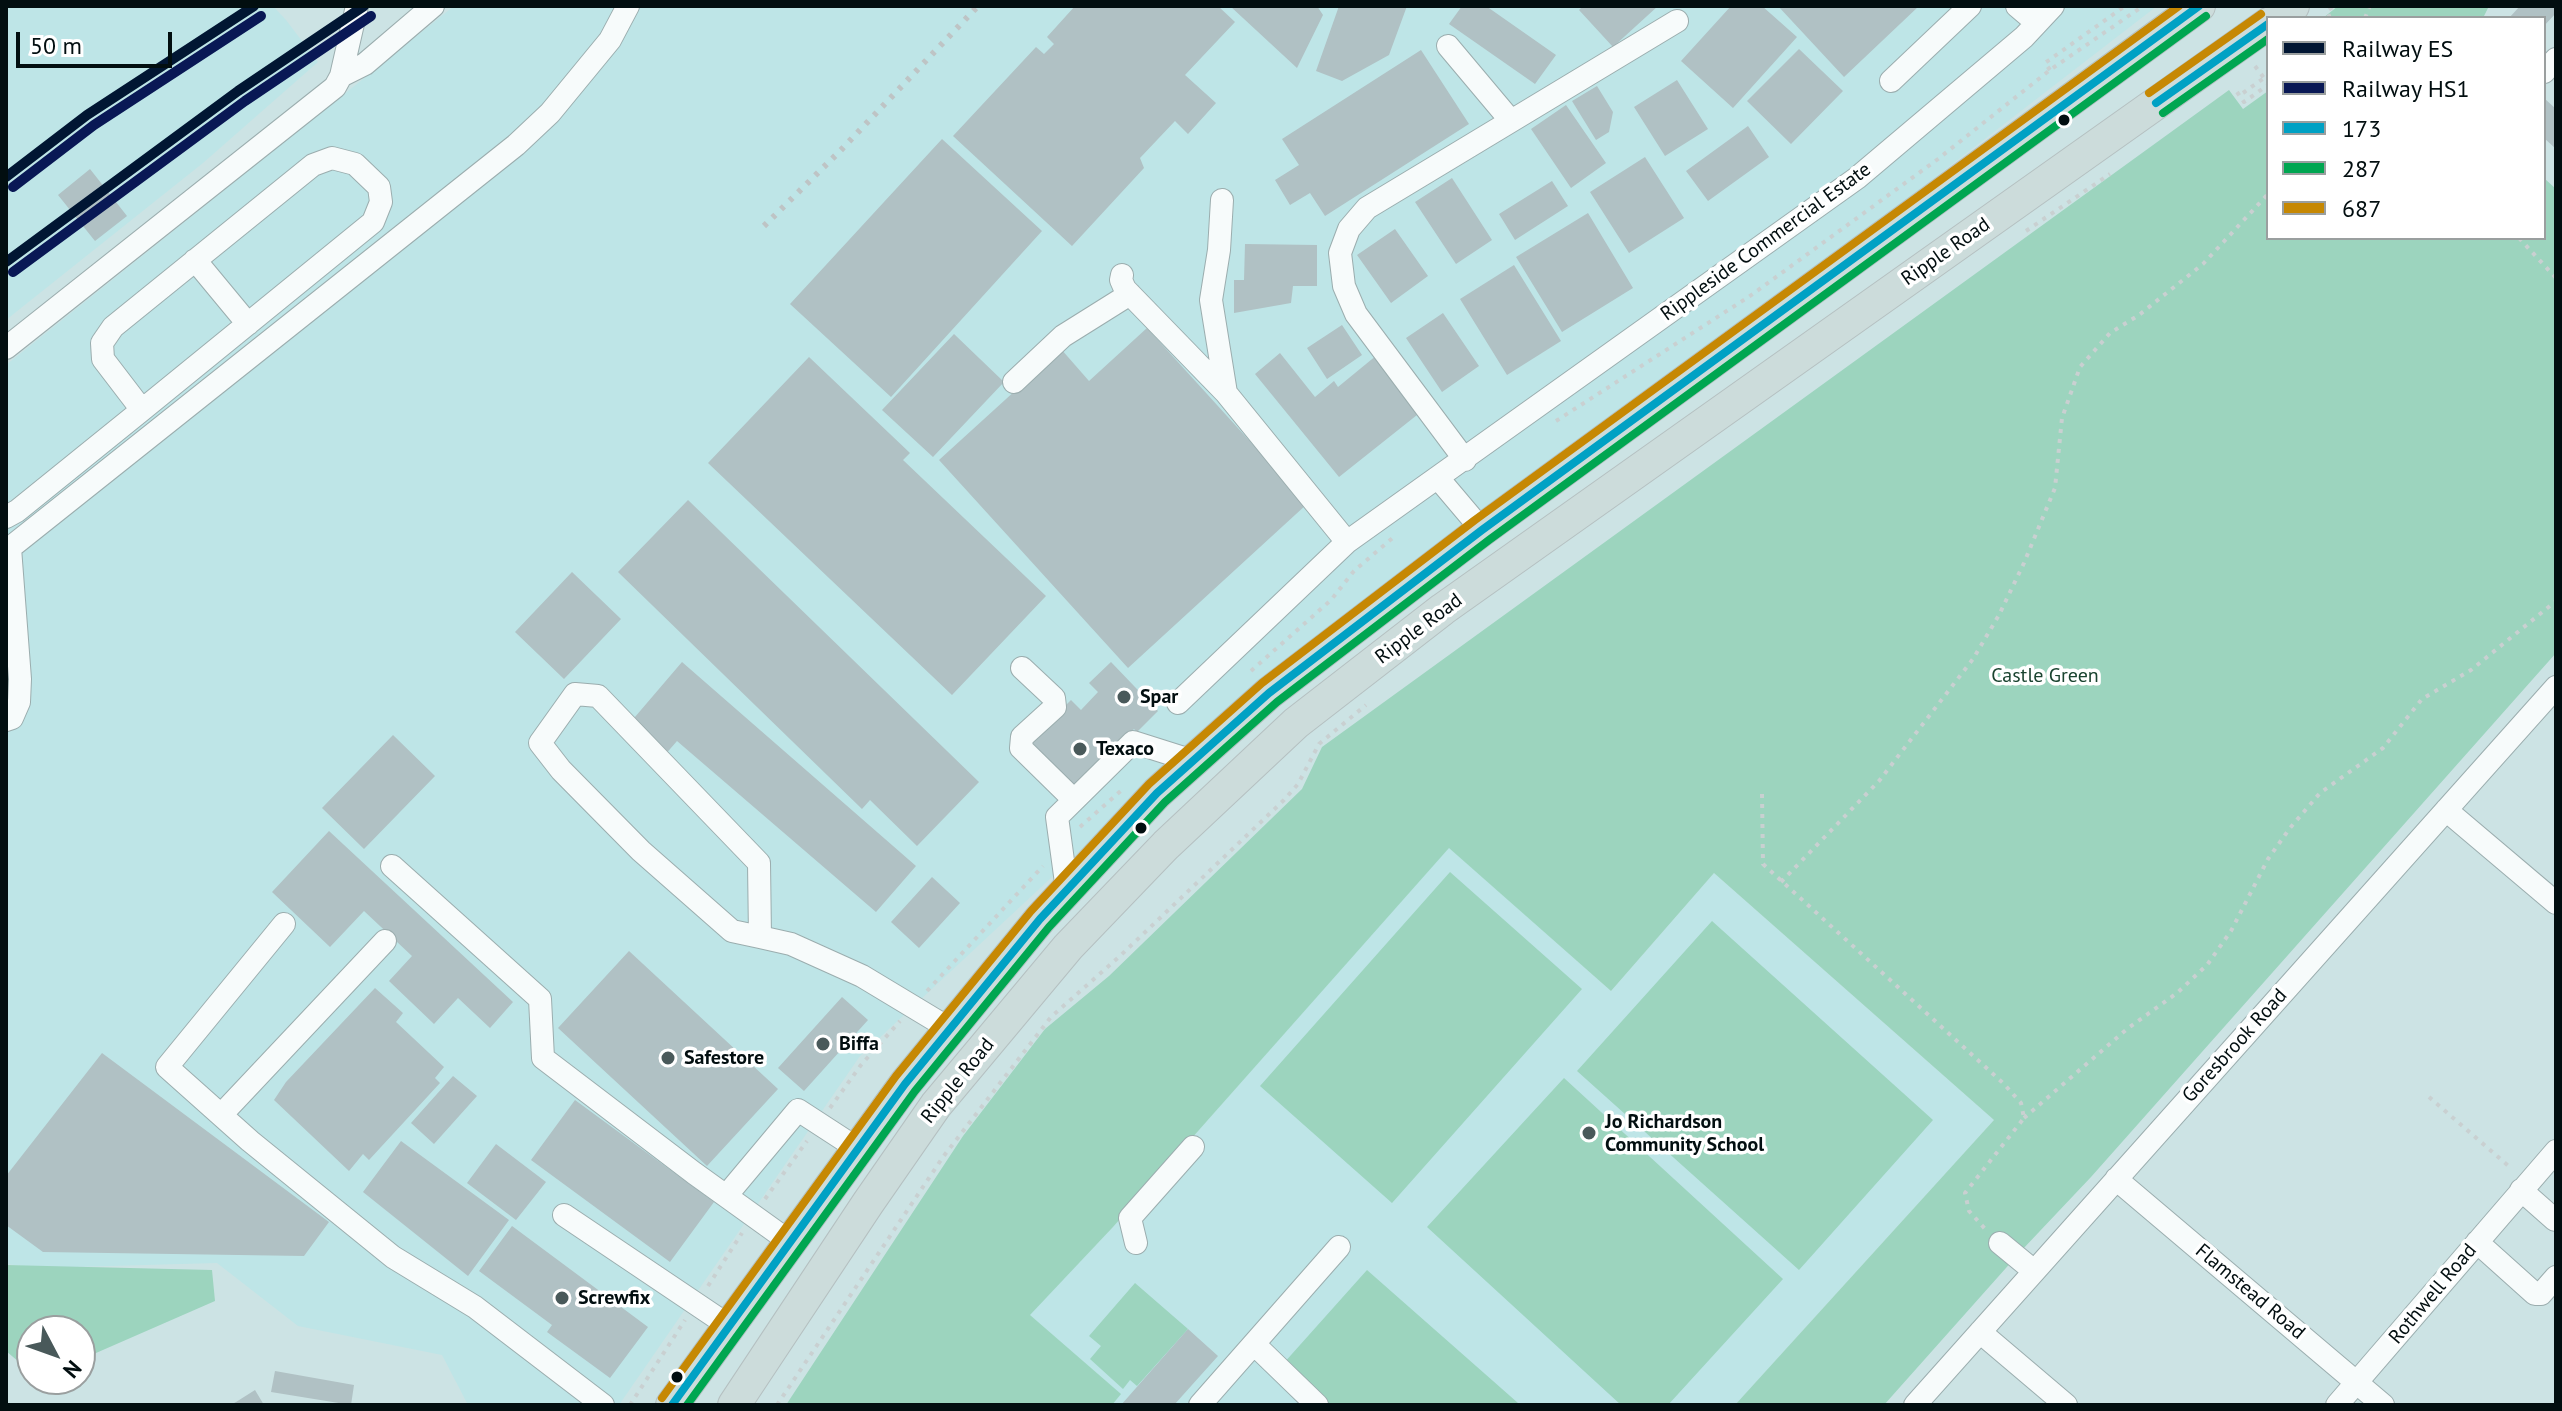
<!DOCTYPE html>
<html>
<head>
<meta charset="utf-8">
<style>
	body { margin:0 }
	#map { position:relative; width:2562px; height:1411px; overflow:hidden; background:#cce3e4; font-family:"PT Sans",sans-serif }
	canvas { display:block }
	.frame { position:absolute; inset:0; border:8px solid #020e10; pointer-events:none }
	.legend { position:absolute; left:2266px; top:16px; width:280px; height:224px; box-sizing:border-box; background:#fff; border:2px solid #9a9f9f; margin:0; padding:10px 14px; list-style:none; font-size:24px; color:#020e10 }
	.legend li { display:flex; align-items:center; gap:16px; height:40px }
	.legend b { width:40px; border:2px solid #9a9f9f }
	.north { position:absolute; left:16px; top:1315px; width:80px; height:80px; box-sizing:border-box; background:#fff; border:2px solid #9a9f9f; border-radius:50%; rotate:131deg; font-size:22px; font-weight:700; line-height:32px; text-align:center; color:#020e10 }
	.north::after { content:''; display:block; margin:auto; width:28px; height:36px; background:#49595a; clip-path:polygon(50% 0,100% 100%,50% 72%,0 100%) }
	.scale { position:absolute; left:16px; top:32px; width:156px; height:36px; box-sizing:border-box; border:4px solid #020e10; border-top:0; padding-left:10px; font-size:24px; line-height:28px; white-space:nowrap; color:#020e10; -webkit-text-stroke:6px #fff; paint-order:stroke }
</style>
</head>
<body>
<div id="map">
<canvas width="2562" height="1411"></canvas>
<div class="frame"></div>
<ul class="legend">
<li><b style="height:10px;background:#011633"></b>Railway ES</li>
<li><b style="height:10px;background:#091855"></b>Railway HS1</li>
<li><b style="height:10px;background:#00a1c4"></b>173</li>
<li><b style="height:10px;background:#00a651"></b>287</li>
<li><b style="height:10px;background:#c68803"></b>687</li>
</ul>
<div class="north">N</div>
<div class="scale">50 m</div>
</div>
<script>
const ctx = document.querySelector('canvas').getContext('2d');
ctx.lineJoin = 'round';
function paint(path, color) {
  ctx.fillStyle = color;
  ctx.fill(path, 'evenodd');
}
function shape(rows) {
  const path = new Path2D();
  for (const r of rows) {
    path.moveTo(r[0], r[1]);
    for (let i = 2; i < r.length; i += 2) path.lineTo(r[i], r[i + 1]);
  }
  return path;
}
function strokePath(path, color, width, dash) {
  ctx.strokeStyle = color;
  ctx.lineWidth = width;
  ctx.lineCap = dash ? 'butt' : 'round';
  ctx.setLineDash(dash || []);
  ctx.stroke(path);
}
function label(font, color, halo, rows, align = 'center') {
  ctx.font = font + ' "PT Sans",sans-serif';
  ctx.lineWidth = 7;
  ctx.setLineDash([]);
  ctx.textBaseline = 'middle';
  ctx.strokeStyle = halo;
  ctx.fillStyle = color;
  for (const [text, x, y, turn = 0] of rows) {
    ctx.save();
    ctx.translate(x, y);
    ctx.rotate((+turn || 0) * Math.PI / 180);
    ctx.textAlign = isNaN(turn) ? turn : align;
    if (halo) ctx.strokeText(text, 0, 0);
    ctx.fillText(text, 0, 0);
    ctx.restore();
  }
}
const built = shape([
	[6,6,273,6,286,20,318,62,203,163,6,320],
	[454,6,2157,6,1183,758,1097,835,860,1056,619,1405,468,1405,442,1355,298,1326,217,1263,38,1268,6,1264,6,365],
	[1449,847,1611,991,1714,873,1994,1120,1735,1405,1112,1405,1120,1394,1029,1315,1113,1227]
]);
const green = shape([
	[2338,6,2489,6,2483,18,2323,18],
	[2229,90,2243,109,2268,91,2268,238,2544,238,2544,178,2556,189,2556,653,2091,1177,2022,1250,1884,1405,1735,1405,1994,1120,1714,873,1611,991,1449,848,1113,1227,1030,1315,1121,1394,1112,1405,786,1405,963,1136,1045,1029,1109,976,1302,789,1322,747],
	[1450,872,1582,989,1392,1203,1260,1086],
	[1712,921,1933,1120,1799,1270,1577,1071],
	[1564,1078,1783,1279,1668,1405,1621,1405,1427,1227],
	[6,1265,212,1270,215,1301,80,1360,80,1331,32,1331,32,1373,6,1351],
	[1367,1270,1518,1403,1516,1405,1329,1405,1283,1364],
	[1135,1283,1188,1329,1137,1386,1130,1380,1123,1389,1090,1359,1101,1346,1089,1336]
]);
const building = shape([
	[1075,6,1218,6,1235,22,1185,75,1216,103,1188,134,1175,121,1140,158,1144,168,1072,246,953,136,1036,47,1044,54,1054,44,1047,37],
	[1230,6,1317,6,1323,15,1297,68],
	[1339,6,1407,6,1389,55,1342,81,1316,71],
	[1462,6,1486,6,1556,55,1535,84,1449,24],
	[1583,6,1658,6,1613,47,1579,10],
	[1731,6,1762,6,1797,37,1733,108,1681,61],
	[1778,6,1919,6,1844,77],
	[2520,6,2556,6,2556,13,2544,26,2544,18,2509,18],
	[1799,49,1843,91,1791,144,1747,101],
	[1421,50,1469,124,1325,216,1310,193,1290,205,1275,180,1299,165,1282,139],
	[1677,80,1708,129,1665,156,1634,107],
	[1597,86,1613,112,1609,132,1596,140,1572,101],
	[2544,98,2556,109,2556,149,2544,138],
	[1566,105,1606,163,1571,188,1531,129],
	[1748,126,1769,157,1708,201,1686,171],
	[942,139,1042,231,891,397,790,304],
	[1645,157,1684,218,1629,253,1590,192],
	[90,169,127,216,95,241,58,195],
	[1452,178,1492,240,1456,264,1415,202],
	[1552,181,1568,206,1515,240,1499,214],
	[1588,213,1633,288,1562,332,1516,257],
	[1395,229,1428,276,1391,303,1357,255],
	[1245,244,1317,245,1317,286,1293,286,1291,303,1234,313,1234,280,1244,280],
	[1514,265,1561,341,1507,375,1460,299],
	[1443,313,1479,366,1442,392,1406,338],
	[1342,325,1362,355,1327,379,1307,348],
	[1147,328,1307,504,1128,668,939,460,1061,349,1089,381],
	[954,334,1004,382,933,457,882,410],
	[1280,353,1315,397,1334,381,1338,387,1377,355,1422,411,1339,477,1255,374],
	[809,357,910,453,903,460,1046,596,952,695,708,463],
	[688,500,979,782,917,846,870,800,862,809,618,572],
	[572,572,621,619,564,679,515,632],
	[682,662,916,866,876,912,677,741,664,756,629,724],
	[1111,662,1158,711,1137,732,1134,729,1116,746,1087,799,1030,741,1071,700,1081,710,1098,692,1089,683],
	[393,735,435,776,364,849,322,808],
	[329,831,513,1002,490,1028,458,998,434,1024,389,981,412,956,364,911,330,947,272,892],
	[932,877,960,903,919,948,891,922],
	[629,951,778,1089,707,1166,558,1028],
	[375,988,403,1013,396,1022,444,1067,435,1078,440,1083,369,1160,363,1154,349,1171,274,1100,286,1082],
	[842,997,868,1020,804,1091,778,1068],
	[102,1053,329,1222,304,1256,43,1252,6,1225,6,1176],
	[453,1076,477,1096,434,1144,411,1123],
	[575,1100,714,1202,670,1262,531,1160],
	[401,1141,509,1220,468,1276,363,1192],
	[496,1144,546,1182,516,1220,467,1183],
	[512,1226,648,1327,610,1378,547,1332,552,1325,479,1271],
	[1188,1329,1218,1356,1174,1405,1121,1405],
	[275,1371,354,1385,351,1405,271,1392],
	[255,1390,264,1405,230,1405,236,1402]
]);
const path = shape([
	[2330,18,2327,11,2334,6],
	[2365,18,2370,6],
	[2255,66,2264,78,2268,75],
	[2050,70,2045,63,2125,6],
	[2237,92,2244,102,2268,85],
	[2243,93,2264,78],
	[2026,231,2110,174],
	[2519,238,2556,278],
	[1556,421,1750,296,1938,159,2050,70,2143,6],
	[1251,671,1331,600,1354,571,1396,535],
	[1762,794,1763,864,2003,1083,2021,1103,2024,1118,1965,1193,1969,1211,1986,1230],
	[1080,827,1124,788],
	[1781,882,1879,781,1973,659,1999,615,2024,563,2055,488,2062,418,2080,367,2110,333,2139,315,2203,264,2268,194],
	[927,991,1043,866],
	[2429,1097,2512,1169],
	[830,1108,861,1065,900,1021],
	[2024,1118,2127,1029,2177,993,2207,965,2231,931,2268,859,2290,828,2320,793,2383,748,2422,699,2471,670,2556,601],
	[765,1199,807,1141],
	[708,1286,742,1233],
	[630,1405,685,1320],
	[777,1405,943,1157,1051,1017,1120,956,1284,800,1298,784,1319,744,1366,705]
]);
const minor = shape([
	[2017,6,2037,23],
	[1448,46,1511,121],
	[2544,72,2556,59],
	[341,76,365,64,433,6],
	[1891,81,1970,6],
	[1222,200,1219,250,1211,300,1226,393,1347,542],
	[195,260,248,324],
	[1122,275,1121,280,1125,289,1226,393],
	[6,348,335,87,341,76,357,6],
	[1014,382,1063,336,1130,294],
	[1465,460,1356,314,1344,286,1340,253,1349,229,1367,208,1677,21],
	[1438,478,1482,530],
	[6,517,17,511,142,410,373,222,381,202,379,187,355,164,332,158,313,165,113,327,102,343,103,359,142,410],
	[6,551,516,145,550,113,610,40,628,6],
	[1022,668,1054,698,1055,707,1022,737,1021,748,1074,800],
	[1178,703,1347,542,1857,178,2024,37,2053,6],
	[6,720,12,718,19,702,20,679,10,548],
	[2446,810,2556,903],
	[392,866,540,999,543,1058,694,1173,790,1242],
	[1067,890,1057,817,1133,742,1193,761],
	[284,924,167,1067,250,1141,393,1257,475,1307,603,1405],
	[760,937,759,863,598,696,575,694,540,743,561,770,641,851,732,931,760,937,791,944,862,976,950,1029],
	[221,1115,385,941],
	[2116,1179,2383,1405],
	[2521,1190,2555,1220],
	[726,1196,798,1110,858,1149],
	[564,1215,729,1326],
	[2477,1242,2535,1294,2541,1294,2556,1277],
	[1136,1243,1130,1218,1193,1147],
	[2000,1243,2034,1271],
	[1980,1332,2066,1405],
	[1254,1344,1317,1405],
	[1200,1405,1339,1247],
	[1915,1405,2556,687],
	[2337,1405,2556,1151]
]);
const highway = shape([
	[2277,18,2293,6],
	[672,1405,905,1084,1040,919,1157,793,1269,693,1482,530,2199,6],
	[734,1405,868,1203,936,1105,1068,947,1166,845,1296,723,1443,609,2268,24]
]);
const rail = shape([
	[764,226,840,151,978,6]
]);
const bus1 = shape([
	[2156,103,2268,24],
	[672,1405,905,1084,1040,919,1157,793,1269,693,1482,530,2199,6]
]);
const bus2 = shape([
	[2163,113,2268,39],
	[687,1405,915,1091,1049,927,1165,802,1277,702,1489,540,2206,16]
]);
const bus3 = shape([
	[2149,93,2261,14],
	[662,1398,896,1076,1031,911,1149,784,1262,683,1475,520,2179,6]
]);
const rail1 = shape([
	[6,177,87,115,254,6],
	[6,262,238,91,364,6]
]);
const rail2 = shape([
	[13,187,94,125,261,16],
	[13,272,245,101,371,16]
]);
const markers = [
	[2064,120,7,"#020e10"],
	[1124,697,8,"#49595a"],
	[1080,749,8,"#49595a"],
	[1141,828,7,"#020e10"],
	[823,1044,8,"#49595a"],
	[668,1058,8,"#49595a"],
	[1589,1133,8,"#49595a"],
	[562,1298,8,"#49595a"],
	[677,1377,7,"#020e10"]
];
const streetNames = [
	["Rippleside Commercial Estate",1766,242,-36],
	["Ripple Road",1946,252,-35],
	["Ripple Road",1419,629,-37],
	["Goresbrook Road",2235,1046,-48],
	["Ripple Road",958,1081,-51],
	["Flamstead Road",2250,1292,40],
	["Rothwell Road",2433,1294,-50]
];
const parkNames = [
	["Castle Green",2045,676]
];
const poiNames = [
	["Spar",1140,697],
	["Texaco",1096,749],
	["Biffa",839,1044],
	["Safestore",684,1058],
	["Jo Richardson",1605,1122],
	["Community School",1605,1145],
	["Screwfix",578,1298]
];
paint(built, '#bee5e7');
paint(green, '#9cd4be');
paint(building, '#b0c1c4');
strokePath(minor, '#9badae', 24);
strokePath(highway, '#b5c0c1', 34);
strokePath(path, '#c9d0d1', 4, [4, 6]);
strokePath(minor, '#f7fbfb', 22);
strokePath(highway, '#ccdcdb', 32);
strokePath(rail, '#bec4c5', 6, [4, 8]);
strokePath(bus1, '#00a1c4', 8);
strokePath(bus2, '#00a651', 8);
strokePath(bus3, '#c68803', 8);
strokePath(rail1, '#011633', 10);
strokePath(rail2, '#091855', 10);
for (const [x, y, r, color] of markers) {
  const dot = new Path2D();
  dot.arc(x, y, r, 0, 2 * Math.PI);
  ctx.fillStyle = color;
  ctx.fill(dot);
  strokePath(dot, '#fff', 3);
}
label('20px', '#020e10', '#fff', streetNames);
label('20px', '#1a4430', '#fff', parkNames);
label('bold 20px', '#020e10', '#fff', poiNames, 'left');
</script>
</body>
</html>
